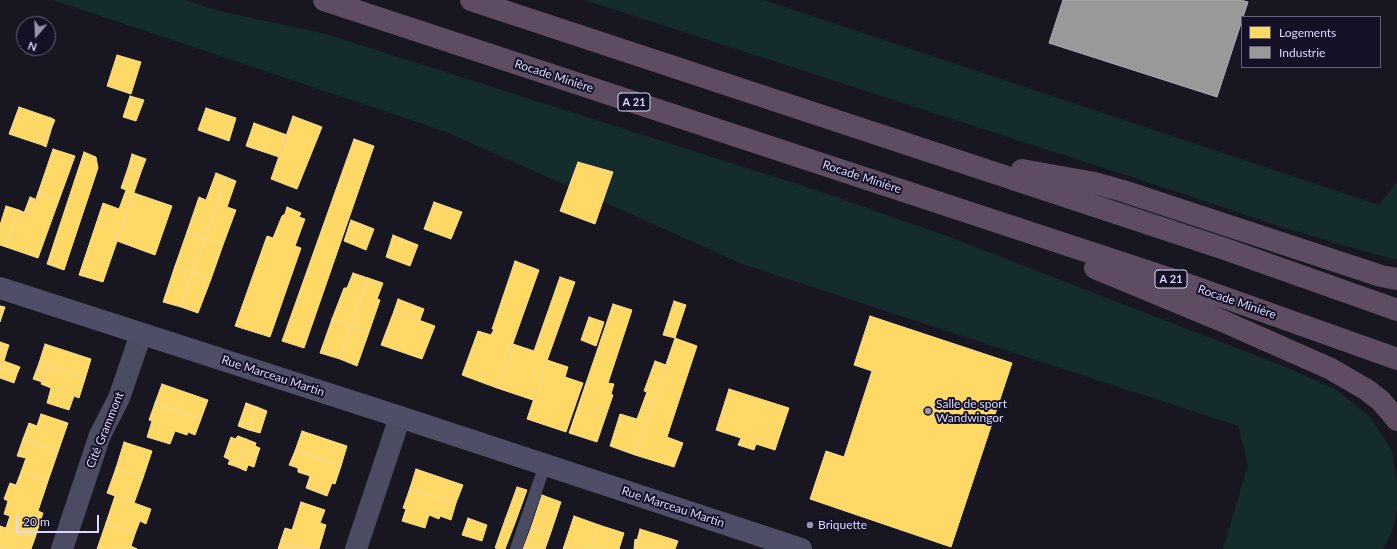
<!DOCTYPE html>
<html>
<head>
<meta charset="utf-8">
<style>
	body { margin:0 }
	#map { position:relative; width:1397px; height:549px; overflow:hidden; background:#181621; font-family:Lato,sans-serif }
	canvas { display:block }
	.legend { position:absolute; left:1241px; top:16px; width:140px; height:52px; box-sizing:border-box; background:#141126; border:1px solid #64617c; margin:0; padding:5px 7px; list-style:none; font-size:12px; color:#dbd8fd }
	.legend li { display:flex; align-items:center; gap:8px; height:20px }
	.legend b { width:20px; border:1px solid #64617c }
	.north { position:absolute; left:16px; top:16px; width:40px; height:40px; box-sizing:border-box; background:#141126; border:1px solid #64617c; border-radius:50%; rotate:199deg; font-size:11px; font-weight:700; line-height:16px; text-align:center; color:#dbd8fd }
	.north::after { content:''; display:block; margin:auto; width:14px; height:18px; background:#9794b0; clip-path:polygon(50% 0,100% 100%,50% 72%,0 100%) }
	.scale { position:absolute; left:16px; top:515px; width:83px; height:18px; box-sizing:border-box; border:2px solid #dbd8fd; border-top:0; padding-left:5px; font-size:12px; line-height:14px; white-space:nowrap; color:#dbd8fd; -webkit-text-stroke:3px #141126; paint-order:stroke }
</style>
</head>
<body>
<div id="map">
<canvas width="1397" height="549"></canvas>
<ul class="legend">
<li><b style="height:11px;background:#ffd966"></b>Logements</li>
<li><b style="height:11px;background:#999"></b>Industrie</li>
</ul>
<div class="north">N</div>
<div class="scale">20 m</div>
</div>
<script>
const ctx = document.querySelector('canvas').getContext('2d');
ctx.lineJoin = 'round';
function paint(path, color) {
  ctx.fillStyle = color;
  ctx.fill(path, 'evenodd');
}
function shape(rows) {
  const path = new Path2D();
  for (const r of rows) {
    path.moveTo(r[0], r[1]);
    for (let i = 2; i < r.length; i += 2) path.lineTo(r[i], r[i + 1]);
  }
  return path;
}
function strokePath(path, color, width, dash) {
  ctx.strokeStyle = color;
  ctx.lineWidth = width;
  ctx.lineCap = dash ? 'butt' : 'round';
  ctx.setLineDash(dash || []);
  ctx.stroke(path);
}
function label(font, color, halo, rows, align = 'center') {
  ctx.font = font + ' Lato,sans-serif';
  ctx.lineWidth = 4;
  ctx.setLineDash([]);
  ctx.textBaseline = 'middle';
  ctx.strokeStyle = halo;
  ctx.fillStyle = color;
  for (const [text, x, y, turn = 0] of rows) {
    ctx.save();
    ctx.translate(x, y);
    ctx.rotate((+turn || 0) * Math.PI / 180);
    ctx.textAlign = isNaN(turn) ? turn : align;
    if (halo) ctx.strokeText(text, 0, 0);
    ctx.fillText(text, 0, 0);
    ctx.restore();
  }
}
const green = shape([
	[53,0,185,0,219,11,326,34,819,191,952,238,1283,366,1337,390,1371,418,1392,451,1397,481,1397,509,1393,530,1383,549,1223,549,1248,465,1238,426,745,265,444,131],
	[585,0,764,0,1379,205,1397,182,1397,260,1342,245,1269,223,1187,195]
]);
const homes = shape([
	[117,55,141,62,131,94,107,86,117,55],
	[130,96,144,100,136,121,123,117,130,96],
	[19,107,51,118,42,145,9,134,19,107],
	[206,108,236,118,229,141,198,130,206,108],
	[293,116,322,127,297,189,271,179,293,116],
	[51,118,55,120,52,127,48,126,51,118],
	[254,123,287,135,279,157,246,146,254,123],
	[48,126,52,127,46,147,42,145,48,126],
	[354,139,374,146,304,348,282,341,354,139],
	[53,149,75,156,59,200,38,193,53,149],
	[84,152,96,157,98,168,64,270,47,264,84,152],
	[132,154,146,159,141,172,128,168,132,154],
	[578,162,613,172,595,224,560,211,578,162],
	[128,168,141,172,103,282,79,275,103,203,119,209,126,190,121,188,128,168],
	[216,173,226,177,205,239,187,232,199,197,206,200,216,173],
	[226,177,236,181,227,207,236,210,223,245,205,239,226,177],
	[38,193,59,200,38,258,6,247,19,210,30,215,38,193],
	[134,193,172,206,155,255,117,241,134,193],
	[30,197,35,199,30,215,24,213,30,197],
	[434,202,462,212,451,239,424,229,434,202],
	[6,206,19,210,6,247,0,245,0,225,6,206],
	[287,207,301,213,299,217,305,219,295,246,301,248,270,337,235,326,267,236,273,238,282,216,285,214,287,207],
	[351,220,374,229,366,250,344,241,351,220],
	[187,232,205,239,193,272,175,266,187,232],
	[393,235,418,245,410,266,386,257,393,235],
	[205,239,223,245,211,279,193,272,205,239],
	[515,261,539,270,497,388,462,375,478,331,491,335,494,329,492,329,515,261],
	[175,266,193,272,181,307,163,302,175,266],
	[193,272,211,279,198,313,181,307,193,272],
	[353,273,368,278,351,326,332,319,344,288,347,288,353,273],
	[560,277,575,282,533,400,497,388,513,344,534,351,560,277],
	[368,278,383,283,377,299,380,300,369,332,351,326,368,278],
	[398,299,424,309,420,320,394,311,398,299],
	[674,301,686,305,675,338,663,335,674,301],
	[613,304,632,310,608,383,614,384,611,394,613,395,597,442,569,433,613,304],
	[0,306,5,307,0,322,0,306],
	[394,311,435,326,422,359,381,345,394,311],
	[870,316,1012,363,951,547,810,499,826,451,844,457,872,371,854,365,870,316],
	[589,317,604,322,596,346,581,340,589,317],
	[332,319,351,326,340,359,320,353,332,319],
	[351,326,369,332,357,366,340,359,351,326],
	[675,338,697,346,667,437,683,443,674,467,635,455,675,338],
	[0,342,9,345,7,351,0,348,0,342],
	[45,344,91,359,85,379,39,363,45,344],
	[0,348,7,351,4,361,20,367,17,374,0,368,0,348],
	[547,360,568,367,565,377,583,383,566,432,527,419,547,360],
	[655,361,666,365,635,455,610,446,620,414,637,419,647,392,644,391,655,361],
	[39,363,48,366,42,382,33,379,39,363],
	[48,366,85,379,79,398,74,396,69,410,47,403,51,388,41,384,48,366],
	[0,368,17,374,14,383,0,378,0,368],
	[162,384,208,400,201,419,155,403,162,384],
	[729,389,789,408,775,450,756,444,754,450,738,445,741,438,716,430,729,389],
	[155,403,201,419,195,435,188,432,187,435,175,431,170,444,147,437,152,421,149,420,155,403],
	[246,403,257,407,249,430,238,426,246,403],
	[257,407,267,411,260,433,249,430,257,407],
	[41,414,68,423,58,452,23,439,29,423,37,426,41,414],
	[302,431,347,446,341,466,295,451,302,431],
	[238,436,246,439,237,467,228,464,230,460,224,457,231,437,235,439,238,436],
	[23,439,58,452,48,481,21,472,26,458,17,456,23,439],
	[246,439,256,443,255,446,260,448,257,457,242,451,246,439],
	[124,442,152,451,143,478,116,468,124,442],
	[242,451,257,457,254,467,248,465,246,471,237,467,242,451],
	[295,451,341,466,335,484,332,483,327,496,306,488,310,476,298,472,298,468,289,465,295,451],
	[116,468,143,478,134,503,107,493,116,468],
	[416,469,463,485,456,503,410,488,416,469],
	[21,472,48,481,38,511,43,513,35,538,6,528,10,516,4,514,8,501,4,499,10,483,16,485,21,472],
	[517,487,527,490,515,523,505,520,517,487],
	[410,488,456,503,451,520,440,516,439,519,429,515,425,528,402,521,406,509,403,508,410,488],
	[542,495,561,502,550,535,531,528,542,495],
	[115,496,151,509,146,524,140,521,135,534,106,523,115,496],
	[301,502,325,510,320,523,326,525,319,549,308,549,281,540,285,528,292,530,301,502],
	[574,516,599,525,591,549,563,549,574,516],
	[468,518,487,525,482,541,462,535,468,518],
	[505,520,515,523,505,549,499,549,495,548,505,520],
	[106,523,135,534,131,546,137,549,97,549,106,523],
	[599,525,624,533,619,549,591,549,599,525],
	[0,526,35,538,31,549,0,549,0,526],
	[531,528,550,535,545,549,523,549,531,528],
	[640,529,678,541,675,549,634,549,635,539,637,540,640,529],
	[281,540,288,542,308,549,278,549,281,540]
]);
const industry = shape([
	[1063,0,1241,0,1248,2,1217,97,1049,43,1063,0]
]);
const lane = shape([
	[516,549,545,465]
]);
const street = shape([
	[62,549,100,435,119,398,141,334],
	[356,549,400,417]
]);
const secondary = shape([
	[0,288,400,417,801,549]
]);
const highway = shape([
	[324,0,1195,287,1397,359],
	[471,0,1225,249,1397,310],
	[1022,170,1095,183,1123,191,1381,276,1397,279],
	[1095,268,1218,319,1331,369,1367,390,1381,401,1397,420]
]);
const markers = [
	[928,411,4,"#9794b0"],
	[810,525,4,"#9794b0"]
];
const shields = [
	[634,102,32],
	[1171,279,32]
];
const shieldNames = [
	["A 21",634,102],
	["A 21",1171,279]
];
const streetNames = [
	["Rocade Minière",554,76,18],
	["Rocade Minière",862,177,18],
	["Rocade Minière",1237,302,19],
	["Rue Marceau Martin",273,376,18],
	["Cité Grammont",105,430,-68],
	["Rue Marceau Martin",673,507,18]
];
const poiNames = [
	["Salle de sport",936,404],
	["Wandwingor",936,418],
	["Briquette",818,525]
];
paint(green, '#152c2c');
paint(homes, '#ffd966');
strokePath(homes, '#f4d993', 1);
paint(industry, '#999');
strokePath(industry, '#adacb7', 1);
strokePath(lane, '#4b4b61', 12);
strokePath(street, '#4b4b61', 22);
strokePath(secondary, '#4f4e67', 22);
strokePath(highway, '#5d4c62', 22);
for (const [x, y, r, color] of markers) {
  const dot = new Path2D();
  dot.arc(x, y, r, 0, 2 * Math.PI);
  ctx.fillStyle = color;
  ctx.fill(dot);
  strokePath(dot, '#141126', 1.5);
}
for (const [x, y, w] of shields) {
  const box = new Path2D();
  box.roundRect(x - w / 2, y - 9, w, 18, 3);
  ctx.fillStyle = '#141126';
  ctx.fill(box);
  strokePath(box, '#dbd8fd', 1);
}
label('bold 11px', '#dbd8fd', null, shieldNames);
label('12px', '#dbd8fd', '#141126', streetNames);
label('12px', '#dbd8fd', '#141126', poiNames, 'left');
</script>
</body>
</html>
